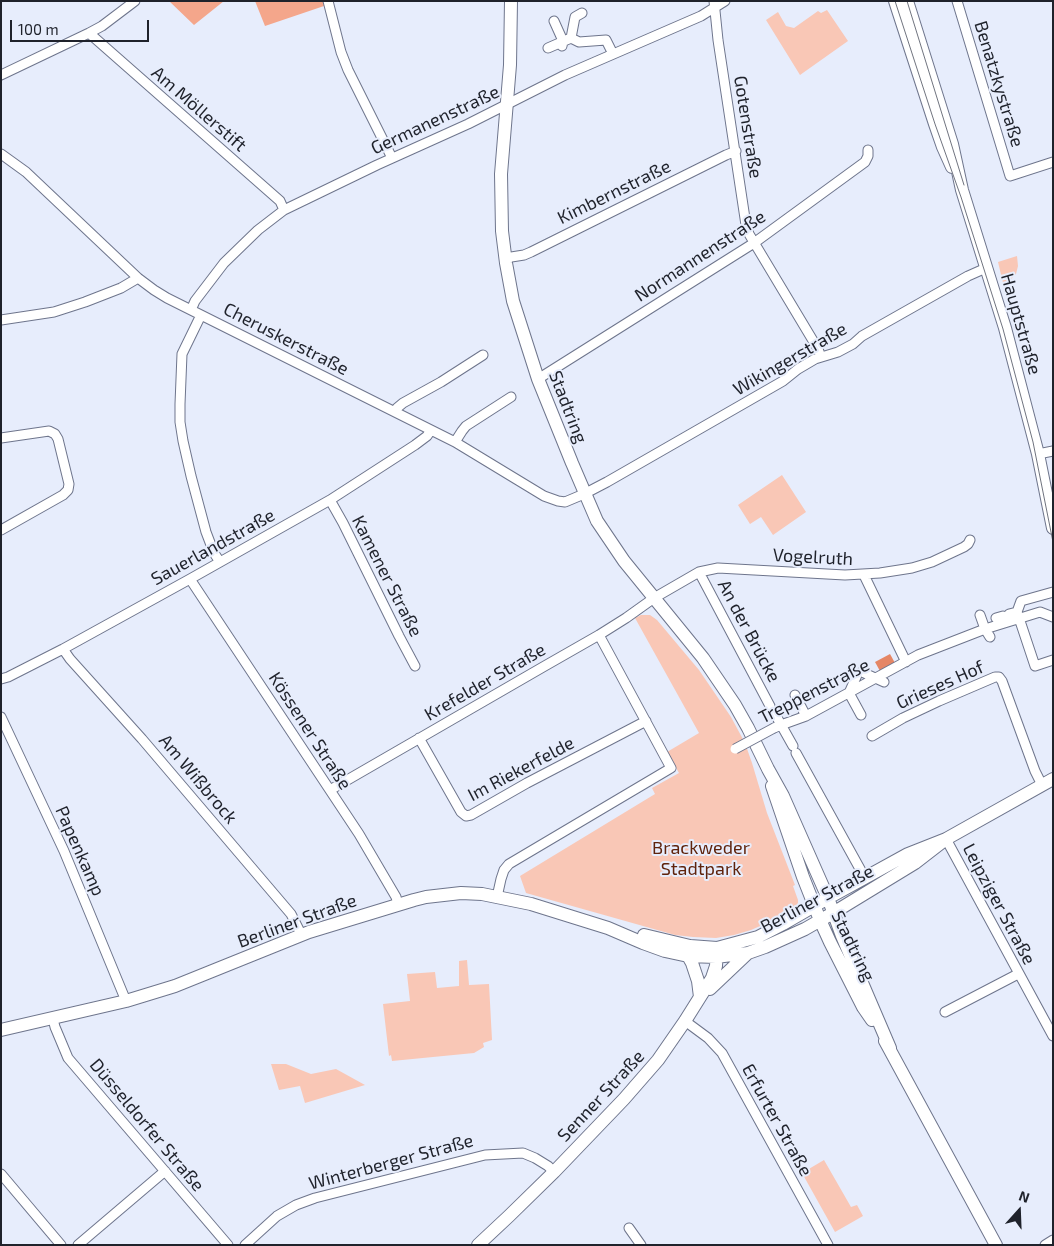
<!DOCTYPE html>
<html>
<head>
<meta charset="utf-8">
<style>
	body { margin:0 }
	#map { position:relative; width:1054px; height:1246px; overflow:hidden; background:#e7edfc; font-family:"Exo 2",sans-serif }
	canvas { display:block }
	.frame { position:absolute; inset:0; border:2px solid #1f222b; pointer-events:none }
	.north { position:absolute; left:994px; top:1186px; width:50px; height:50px; -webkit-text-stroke:4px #e7edfc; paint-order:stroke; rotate:20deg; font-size:14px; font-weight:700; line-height:20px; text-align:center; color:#1f222b }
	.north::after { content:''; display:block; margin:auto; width:18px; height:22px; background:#1f222b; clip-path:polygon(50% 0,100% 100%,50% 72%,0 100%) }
	.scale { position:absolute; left:10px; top:20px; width:139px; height:22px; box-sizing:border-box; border:2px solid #1f222b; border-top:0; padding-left:6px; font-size:15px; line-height:18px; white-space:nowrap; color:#1f222b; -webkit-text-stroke:4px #e7edfc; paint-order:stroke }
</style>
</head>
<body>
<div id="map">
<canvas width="1054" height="1246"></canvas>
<div class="frame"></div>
<div class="north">N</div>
<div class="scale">100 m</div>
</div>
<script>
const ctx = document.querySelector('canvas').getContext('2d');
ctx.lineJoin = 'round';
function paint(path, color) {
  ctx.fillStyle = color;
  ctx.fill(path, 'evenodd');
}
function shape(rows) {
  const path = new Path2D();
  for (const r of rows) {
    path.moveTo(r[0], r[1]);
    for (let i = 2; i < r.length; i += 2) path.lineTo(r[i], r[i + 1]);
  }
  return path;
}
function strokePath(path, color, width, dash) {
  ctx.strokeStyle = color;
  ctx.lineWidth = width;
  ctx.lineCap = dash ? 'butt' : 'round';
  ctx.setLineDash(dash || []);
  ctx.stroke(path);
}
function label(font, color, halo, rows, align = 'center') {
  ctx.font = font + ' "Exo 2",sans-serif';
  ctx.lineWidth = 4;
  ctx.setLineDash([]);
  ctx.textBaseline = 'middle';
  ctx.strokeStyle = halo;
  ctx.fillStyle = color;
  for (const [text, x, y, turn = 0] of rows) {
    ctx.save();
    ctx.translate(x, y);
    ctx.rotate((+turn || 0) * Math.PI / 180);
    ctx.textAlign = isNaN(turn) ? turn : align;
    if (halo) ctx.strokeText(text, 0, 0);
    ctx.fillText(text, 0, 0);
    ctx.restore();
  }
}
const green = shape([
	[827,10,848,41,800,75,766,20,778,12,786,26,794,28,818,11,821,13],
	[1017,256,1018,266,1016,274,1010,280,1003,283,998,262],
	[782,475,806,512,773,535,761,517,750,524,738,505],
	[641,615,650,615,657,620,699,670,731,717,745,743,752,763,767,813,795,885,793,886,798,900,798,903,793,910,781,917,751,930,734,935,716,938,693,937,675,935,526,893,520,876,655,794,652,788,679,773,667,752,699,733,635,618],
	[467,960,469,985,489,984,492,1040,483,1043,484,1047,474,1053,392,1061,391,1055,389,1056,383,1004,410,1001,407,974,435,972,437,988,459,986,459,961],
	[271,1064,286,1064,311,1074,336,1069,365,1085,305,1103,300,1086,279,1090],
	[824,1160,851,1207,857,1205,863,1216,835,1232,802,1173]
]);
const forest = shape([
	[169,1,224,1,194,25],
	[255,1,323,1,324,6,265,26]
]);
const water = shape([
	[890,654,895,663,880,671,875,662]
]);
const street = shape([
	[328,1,341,52,348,70,392,158],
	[714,1,718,40,746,225,749,234,818,349,821,357],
	[957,1,1010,176,1053,162],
	[554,21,563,41,562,46],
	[89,33,280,201,284,210],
	[571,38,579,42,606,40,613,54],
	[548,48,571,38,575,17,582,13],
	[1,75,89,33,102,26,135,1],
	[1,154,26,172,138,278,154,290,167,298,455,442,544,496,558,501,565,502,584,494,607,482,783,381,798,369,815,359,838,352,853,344,862,336,968,276,986,268],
	[505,258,524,255,531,252,726,155,736,151],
	[191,310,195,301,224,263,258,230,284,210,377,165,468,124,565,75,701,16,725,1],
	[201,315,182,354,180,404,180,422,183,441,191,476,206,532,214,553,220,562],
	[1,320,54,312,85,302,121,288,138,278],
	[538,379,754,243,865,162,868,156,868,150],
	[395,412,397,408,403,403,441,382,483,355],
	[1,438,49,431,55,434,58,439,69,484,68,490,63,495,1,530],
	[455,442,462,431,466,426,511,397],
	[1038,454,1053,451],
	[330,500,343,523,399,636,415,666],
	[699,572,770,706],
	[864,575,906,662],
	[190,579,359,834,396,897,398,904],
	[1017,612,1035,666,1053,660],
	[1009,614,1017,612,1021,601,1053,592],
	[980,615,985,629,990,637],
	[996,618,1003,616],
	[63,649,70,659,142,739,291,914,301,934],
	[862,672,884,682],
	[857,675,849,693,861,715],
	[1,679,8,677,63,649,190,579,330,500,415,445,427,436,431,430],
	[795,695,806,716],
	[775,714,793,746],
	[1,717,64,851,126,1001],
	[774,728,781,725,806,716,918,655,985,629,1040,612,1053,617],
	[872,736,903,718,939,701,995,677,999,677,1002,681,1035,771,1042,785],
	[419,738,461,812,466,816,471,815,527,783,646,721],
	[796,753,865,878],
	[330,790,543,667,599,635,626,618,654,598,699,572,718,568,845,575,880,573,912,568,932,562,964,547,968,544,970,540],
	[946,839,1053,1036],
	[497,897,501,879,504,870,509,864,671,768,599,635],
	[945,1012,1018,974],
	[53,1019,55,1027,68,1058,228,1245],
	[685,1021,708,1038,722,1053,828,1245],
	[1,1174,61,1245],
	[629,1228,641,1245],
	[78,1245,165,1171],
	[245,1245,277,1216,296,1205,315,1198,485,1155,523,1153,535,1158,548,1166,554,1172],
	[1045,1245,1053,1240]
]);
const secondary = shape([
	[511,1,510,65,501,174,502,231,506,263,513,301,538,379,572,463,597,521,624,561,703,658,735,705,748,728,768,769,783,796,828,898,842,936,890,1048],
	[895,1,935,124,943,147,952,167],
	[907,1,952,144,962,190,1005,328,1038,454,1053,528],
	[772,786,803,877,820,920,830,942,863,1007,872,1020],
	[644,935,690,946,717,948,758,937,783,924,828,898,908,854,946,839,1053,779],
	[688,956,692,963,698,981,700,997],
	[710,989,748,953],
	[1,1030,126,1001,175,986,309,932,414,900,426,897,461,893,482,894,531,904,608,928,643,943,665,951,688,956,716,957,748,953,765,947,805,929,833,913,915,863,946,839],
	[885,1041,996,1245],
	[478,1245,509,1216,554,1172,624,1099,658,1060,685,1021,712,978,716,966,717,950]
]);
const tram = shape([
	[895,1,935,124,961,197,1003,329,1033,442,1053,542],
	[907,1,964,185]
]);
const streetBridge = shape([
	[735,749,774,728]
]);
const streetNames = [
	["Benatzkystraße",999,84,73],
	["Am Möllerstift",199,109,41],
	["Germanenstraße",435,120,-25],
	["Gotenstraße",748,127,81],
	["Kimbernstraße",614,192,-26],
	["Normannenstraße",700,256,-33],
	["Hauptstraße",1021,324,74],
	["Cheruskerstraße",286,339,27],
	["Wikingerstraße",790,359,-30],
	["Stadtring",568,407,69],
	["Sauerlandstraße",213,547,-29],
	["Vogelruth",813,557,3],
	["Kamener Straße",387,576,63],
	["An der Brücke",749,631,62],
	["Krefelder Straße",485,682,-30],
	["Grieses Hof",940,685,-24],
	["Treppenstraße",814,691,-27],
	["Kössener Straße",310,731,57],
	["Im Riekerfelde",521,769,-28],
	["Am Wißbrock",198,779,50],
	["Papenkamp",80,851,66],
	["Berliner Straße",817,899,-28],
	["Leipziger Straße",999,904,62],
	["Berliner Straße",297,921,-20],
	["Stadtring",853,946,64],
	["Senner Straße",601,1096,-47],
	["Erfurter Straße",777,1120,61],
	["Düsseldorfer Straße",147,1125,50],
	["Winterberger Straße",391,1162,-15]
];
const parkNames = [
	["Brackweder",701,848],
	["Stadtpark",701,869]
];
paint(green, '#f9c7b6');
paint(forest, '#f4a68b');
paint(water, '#e58665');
strokePath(street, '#6e758c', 11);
strokePath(secondary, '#6e758c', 14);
strokePath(street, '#fff', 9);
strokePath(secondary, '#fff', 12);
strokePath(tram, '#70747f', 1);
strokePath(streetBridge, '#6e758c', 11, []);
strokePath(streetBridge, '#fff', 9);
label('18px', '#1f222b', '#e7edfc', streetNames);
label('18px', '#5f230c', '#e7edfc', parkNames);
</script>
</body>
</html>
